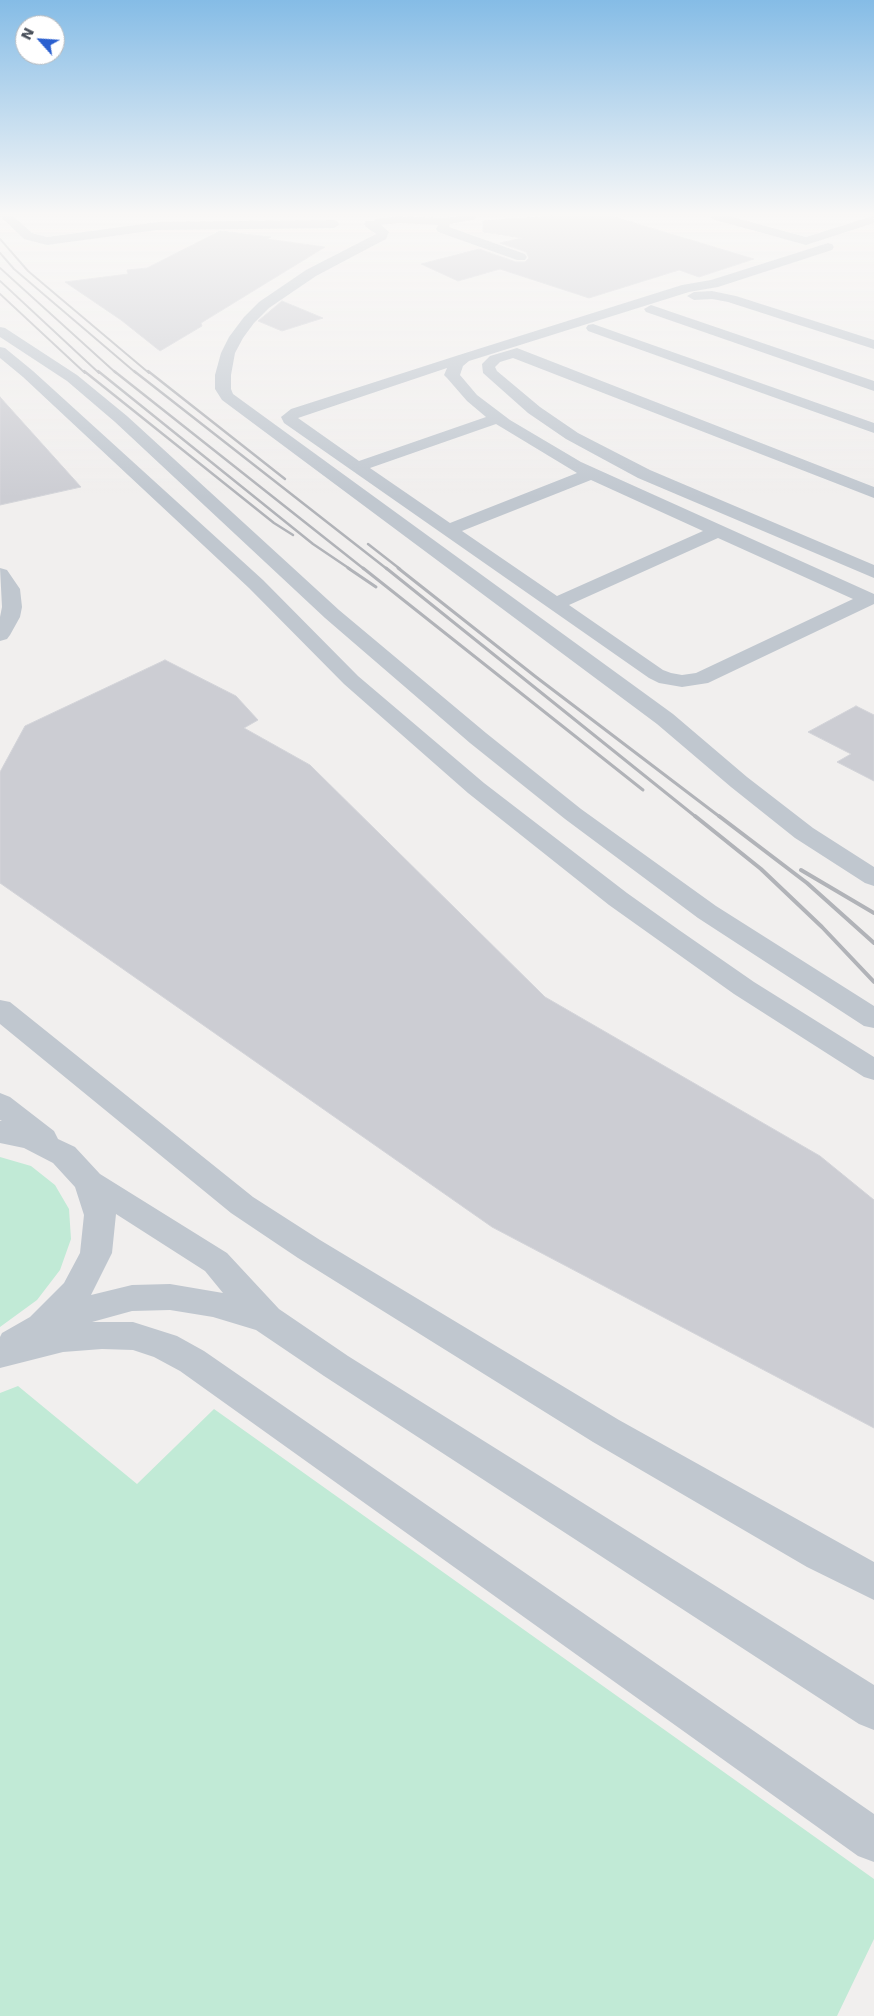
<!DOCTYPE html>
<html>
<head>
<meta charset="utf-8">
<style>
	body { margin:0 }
	#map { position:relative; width:874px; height:2016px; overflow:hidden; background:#f1efee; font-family:"DejaVu Sans",sans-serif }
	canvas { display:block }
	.north { position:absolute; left:15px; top:15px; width:50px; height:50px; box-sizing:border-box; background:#fff; border:1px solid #b6b9bd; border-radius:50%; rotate:296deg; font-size:14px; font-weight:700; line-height:20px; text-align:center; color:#484f5a }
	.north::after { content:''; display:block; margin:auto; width:18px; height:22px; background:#2a5fcf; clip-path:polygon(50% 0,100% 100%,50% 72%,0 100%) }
</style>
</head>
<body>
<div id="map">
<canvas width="874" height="2016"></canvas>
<div class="north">N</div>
</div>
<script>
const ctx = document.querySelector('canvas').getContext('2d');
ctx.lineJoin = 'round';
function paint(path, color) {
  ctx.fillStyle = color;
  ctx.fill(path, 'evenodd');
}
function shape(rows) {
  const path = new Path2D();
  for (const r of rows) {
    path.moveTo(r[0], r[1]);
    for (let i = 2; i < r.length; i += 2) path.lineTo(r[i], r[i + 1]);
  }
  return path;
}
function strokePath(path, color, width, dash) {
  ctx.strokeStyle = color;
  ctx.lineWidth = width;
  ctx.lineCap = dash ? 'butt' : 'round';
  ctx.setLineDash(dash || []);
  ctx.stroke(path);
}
const green = shape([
	[0,1157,31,1166,55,1185,69,1209,71,1239,60,1270,37,1300,0,1327],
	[18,1386,137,1484,214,1409,874,1879,874,1939,837,2016,0,2016,0,1393]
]);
const building = shape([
	[551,216,611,216,754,259,699,277,679,270,589,298,500,269,458,281,421,264,479,249,516,262,525,262,529,258,526,252,500,243,522,238,483,232,483,221,551,216],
	[220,231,271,237,267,239,325,247,201,323,202,326,160,351,121,320,65,282,128,274,127,270,147,268,220,231],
	[282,301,323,318,282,331,258,321,282,301],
	[0,397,81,487,0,505,0,397],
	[165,660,236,696,258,720,244,728,310,765,545,997,820,1156,874,1200,874,1428,492,1227,0,883,0,772,25,726,165,660],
	[856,706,874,715,874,781,837,762,851,754,808,732,856,706]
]);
const minor = shape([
	[0,216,13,216,32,233,47,237,158,222,334,220,340,224,334,228,158,230,47,245,24,239,0,216],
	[397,216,445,218,457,216,477,216,475,219,450,224,449,227,525,254,527,257,525,260,517,260,438,232,436,229,438,225,399,223,381,225,389,232,386,239,316,276,269,308,254,323,243,338,235,353,231,375,231,389,233,394,673,714,747,777,813,828,874,867,874,886,865,883,795,838,731,787,657,724,222,400,215,389,215,375,221,353,229,337,244,317,259,302,306,270,376,234,366,227,364,224,366,221,374,221,376,219,397,216],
	[710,216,728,216,806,237,873,216,874,223,806,245,712,219,710,216],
	[828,243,832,244,834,247,832,250,718,287,689,292,469,361,463,366,460,375,477,395,510,420,581,462,874,594,874,604,708,683,682,687,659,683,649,678,284,423,281,417,291,409,459,355,682,285,711,280,828,243],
	[447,368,444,375,447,378,467,401,486,417,359,461,298,418,447,368],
	[496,424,577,473,450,523,370,468,496,424],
	[591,480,703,531,557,596,462,531,591,480],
	[718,538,853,599,696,673,682,675,671,673,663,670,569,605,718,538],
	[712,291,736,296,874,340,874,349,728,302,712,299,694,300,687,296,694,292,712,291],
	[651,305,874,381,874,391,646,312,644,309,651,305],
	[593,324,874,423,874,433,588,331,586,328,588,325,593,324],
	[0,327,5,328,77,375,127,416,339,610,486,733,581,809,716,906,874,1006,874,1028,864,1026,698,918,565,819,470,743,325,618,115,422,67,381,0,337,0,327],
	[0,347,5,348,33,371,263,580,358,676,484,783,627,893,679,930,754,982,874,1057,874,1080,864,1077,734,994,609,905,468,793,344,684,249,588,23,377,0,358,0,347],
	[517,348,874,487,874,498,513,358,500,362,495,367,497,371,540,407,578,433,650,470,874,565,874,578,638,478,566,439,528,413,483,373,482,364,490,356,517,348],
	[0,568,7,570,20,589,22,607,20,617,10,635,7,639,0,641,0,617,2,607,0,568],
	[0,1000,10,1002,253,1197,320,1240,619,1420,874,1562,874,1600,807,1567,593,1442,298,1258,231,1213,0,1024,0,1000],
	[0,1093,10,1097,54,1131,58,1139,75,1147,100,1174,227,1253,279,1309,348,1356,874,1685,874,1730,859,1724,324,1376,256,1330,213,1317,170,1310,132,1311,92,1322,133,1322,177,1336,204,1351,874,1814,874,1862,858,1856,180,1371,154,1357,133,1350,102,1349,63,1352,0,1368,0,1337,2,1333,30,1317,64,1283,80,1253,84,1215,75,1187,53,1163,24,1148,0,1143,0,1121,2,1121,0,1120,0,1093],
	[116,1214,205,1271,223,1293,170,1284,132,1285,91,1295,112,1253,116,1214]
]);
const railFar3 = shape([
	[0,239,28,271,149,373],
	[0,253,14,269,136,373],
	[0,268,116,373],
	[0,281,99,373],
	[0,294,85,373]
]);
const railFar2 = shape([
	[84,371,274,523,293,535],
	[98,371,313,544,350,569],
	[114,371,364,569],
	[134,371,387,569],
	[148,371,285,479],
	[368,544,400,569]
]);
const railFar1 = shape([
	[348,568,376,587],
	[363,568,643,790],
	[386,568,696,817],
	[398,568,536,677,720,817]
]);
const rail = shape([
	[695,816,761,869,822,927,874,982],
	[719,816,807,883,874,943],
	[801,870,874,913]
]);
paint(green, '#c1ead6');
paint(building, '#cccdd3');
strokePath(building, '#d3d4d9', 1);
paint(minor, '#c0c7cf');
strokePath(railFar3, '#b1b3b8', 2);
strokePath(railFar2, '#b1b3b8', 2.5);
strokePath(railFar1, '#b1b3b8', 3);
strokePath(rail, '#b1b3b8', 4);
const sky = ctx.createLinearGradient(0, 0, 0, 498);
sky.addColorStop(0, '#85bce6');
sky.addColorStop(0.43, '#f9f8f7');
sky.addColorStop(1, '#f9f8f700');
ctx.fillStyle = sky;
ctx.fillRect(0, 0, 874, 498);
</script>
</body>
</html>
